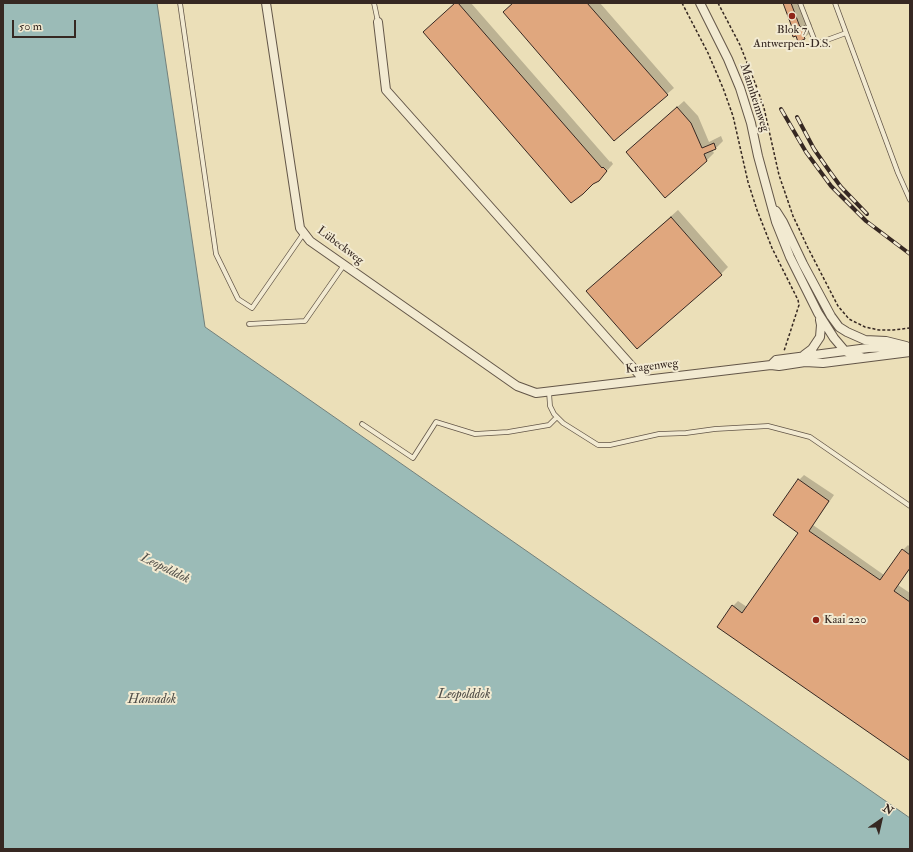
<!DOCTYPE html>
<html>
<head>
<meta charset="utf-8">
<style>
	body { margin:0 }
	#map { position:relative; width:913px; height:852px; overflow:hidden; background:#ebdfb8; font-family:"IM FELL Double Pica",serif }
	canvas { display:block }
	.frame { position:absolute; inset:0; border:4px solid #362822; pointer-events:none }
	.north { position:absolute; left:861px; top:800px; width:40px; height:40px; -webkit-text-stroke:3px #f2ead1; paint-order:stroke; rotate:34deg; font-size:11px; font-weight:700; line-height:16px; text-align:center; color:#362822 }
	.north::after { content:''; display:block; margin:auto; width:14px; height:18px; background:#362822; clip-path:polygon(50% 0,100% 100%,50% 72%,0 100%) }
	.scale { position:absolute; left:12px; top:20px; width:64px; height:18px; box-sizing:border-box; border:2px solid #362822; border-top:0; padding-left:5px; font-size:12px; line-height:14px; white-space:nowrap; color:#362822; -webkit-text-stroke:3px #f2ead1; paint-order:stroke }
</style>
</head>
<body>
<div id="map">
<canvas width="913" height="852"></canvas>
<div class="frame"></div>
<div class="north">N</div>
<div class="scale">50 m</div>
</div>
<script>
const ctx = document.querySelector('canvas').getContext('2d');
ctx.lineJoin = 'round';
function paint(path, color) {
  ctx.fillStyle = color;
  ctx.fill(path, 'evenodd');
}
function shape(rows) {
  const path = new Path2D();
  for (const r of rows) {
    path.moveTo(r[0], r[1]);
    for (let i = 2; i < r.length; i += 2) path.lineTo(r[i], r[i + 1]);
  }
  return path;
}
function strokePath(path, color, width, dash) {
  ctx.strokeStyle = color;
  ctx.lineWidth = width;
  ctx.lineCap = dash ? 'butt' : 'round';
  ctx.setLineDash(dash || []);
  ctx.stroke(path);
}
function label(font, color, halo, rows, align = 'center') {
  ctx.font = font + ' "IM FELL Double Pica",serif';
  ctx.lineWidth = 4;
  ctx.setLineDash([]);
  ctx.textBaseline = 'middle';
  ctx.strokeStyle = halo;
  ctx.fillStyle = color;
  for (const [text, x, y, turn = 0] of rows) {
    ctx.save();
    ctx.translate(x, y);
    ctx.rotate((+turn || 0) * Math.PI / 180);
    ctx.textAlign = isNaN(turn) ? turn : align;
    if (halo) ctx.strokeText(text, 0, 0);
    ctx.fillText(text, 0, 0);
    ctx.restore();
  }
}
const water = shape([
	[3,3,157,3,205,327,910,818,910,849,3,849,3,3]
]);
const shadow = shape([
	[455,3,471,3,610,162,611,161,613,164,599,180],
	[513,3,600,3,674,88,667,94],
	[784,3,798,3,806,23,810,21,812,25,808,29,810,33,804,38,792,31,794,29],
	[684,101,698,116,709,142,721,136,723,141,716,148,712,150,714,153,707,160,627,152],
	[678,210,728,267,721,274,595,284],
	[804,475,834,495,813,525,884,575,903,550,908,545,910,547,910,569,898,585,910,593,910,760,733,606,738,601,747,607,799,533,774,515,799,480]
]);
const building = shape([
	[455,3,458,3,602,168,603,167,607,171,599,181,593,184,583,194,571,203,423,32,455,3],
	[513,3,587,3,668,95,614,141,503,12,513,3],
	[783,3,791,3,800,27,805,26,807,31,803,33,805,39,798,42,796,36,793,37,791,30,793,30,783,3],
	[677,107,691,123,702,148,714,143,716,149,704,154,707,161,665,198,626,152,677,107],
	[671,217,722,275,637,349,586,291,671,217],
	[798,479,829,501,809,531,880,580,902,549,910,555,910,568,894,591,910,602,910,761,717,627,732,605,742,613,798,533,773,515,798,479]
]);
const path = shape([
	[682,3,708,53,723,88,733,116,748,182,757,210,772,248,798,300,799,305,784,351],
	[718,3,740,45,757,88,764,108,779,175,793,216,808,248,838,306,849,319,865,327,879,330,893,330,910,328]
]);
const service = shape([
	[180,3,216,254,238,299,252,308,304,233],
	[374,3,378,22],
	[800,3,816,44,846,33],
	[835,3,898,173,910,200],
	[249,324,305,321,344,265],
	[549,392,550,406,554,414,563,423,598,445,610,445,659,434,686,433,715,429,768,426,810,437,910,506],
	[362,424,413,458,436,422,475,434,508,432,549,425,557,417]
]);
const minor = shape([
	[266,3,300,228,310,241,517,386,536,393,771,365,779,366,805,362,823,363,910,352],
	[700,3,728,59,740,88,751,123,758,156,776,222,790,257,818,313,834,338,845,351,856,356,861,357],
	[378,22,386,90,644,380],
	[776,211,783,222,803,264,831,316,839,327,847,332,865,340,886,341,906,346],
	[804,355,812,349,820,337,821,325,820,320],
	[771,365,776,360,868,348,899,347]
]);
const rail = shape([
	[781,109,806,152,831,186,866,221,910,254],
	[797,117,814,149,830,172,841,187,867,214]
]);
const markers = [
	[792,16,4,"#8f2418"],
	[816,620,4,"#8f2418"]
];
const poiNames = [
	["Blok 7",792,30],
	["Antwerpen-D.S.",792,44],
	["Kaai 220",824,620,"left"]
];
const streetNames = [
	["Mannheimweg",754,98,72],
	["Lübeckweg",340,246,37],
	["Kragenweg",652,367,-7]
];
const waterNames = [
	["Leopolddok",165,569,26],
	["Leopolddok",464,695],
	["Hansadok",152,700]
];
paint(water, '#9bbbb7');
strokePath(water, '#73807b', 1);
paint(shadow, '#0003');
paint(building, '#e0a77e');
strokePath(building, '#362822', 1);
strokePath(service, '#635648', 5.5);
strokePath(minor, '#635648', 10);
strokePath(path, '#362822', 1.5, [3, 2]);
strokePath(service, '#f2ead1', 4);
strokePath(minor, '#f2ead1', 8);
strokePath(rail, '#362822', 4);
strokePath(rail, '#f2ead1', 2.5, [8]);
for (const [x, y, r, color] of markers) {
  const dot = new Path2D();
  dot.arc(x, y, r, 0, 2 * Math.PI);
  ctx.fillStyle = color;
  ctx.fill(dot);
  strokePath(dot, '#f2ead1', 1.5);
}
label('12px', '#362822', '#f2ead1', poiNames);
label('12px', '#362822', '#f2ead1', streetNames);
label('italic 13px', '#4f4d47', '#f2ead1', waterNames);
</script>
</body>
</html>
